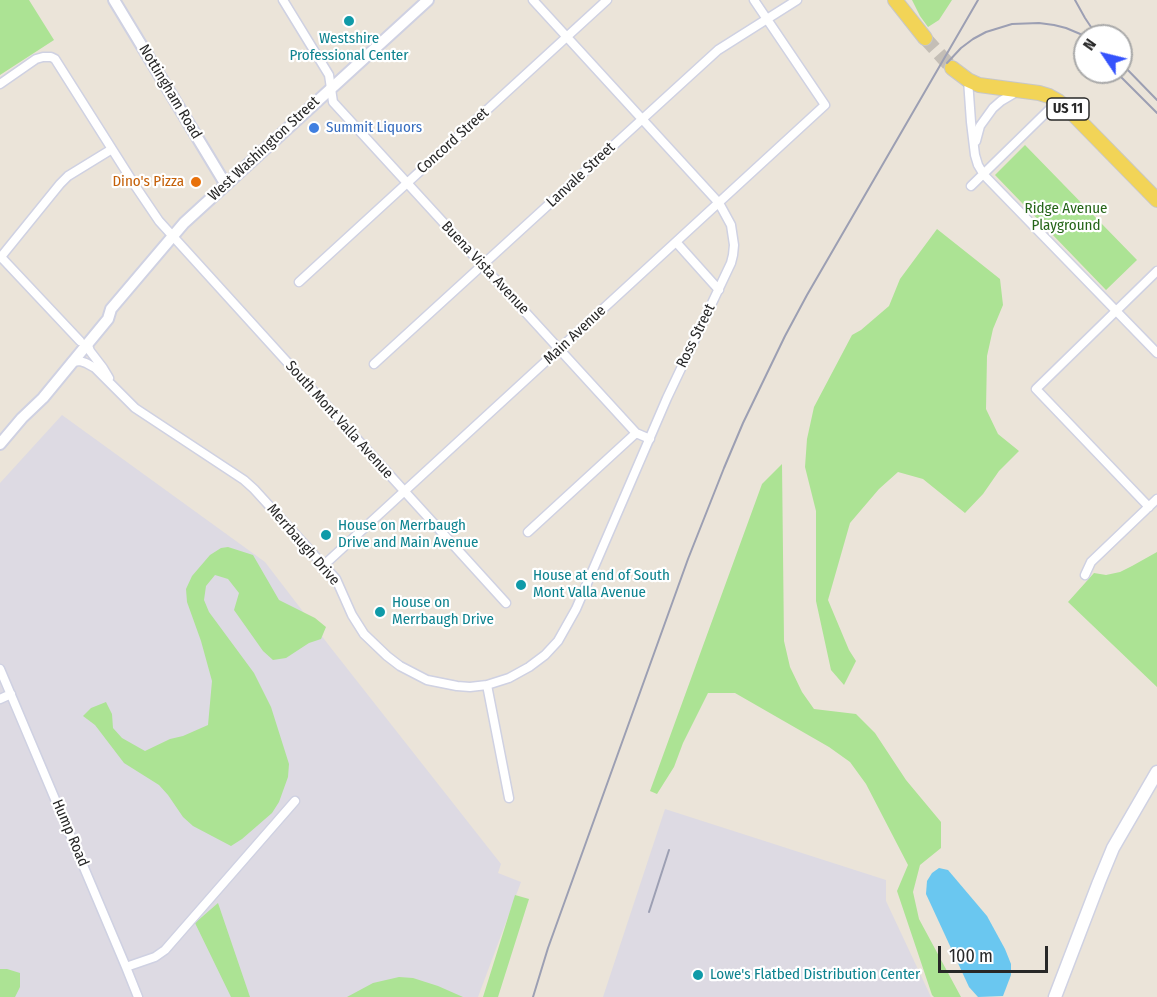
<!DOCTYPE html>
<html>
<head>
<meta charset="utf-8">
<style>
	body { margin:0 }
	#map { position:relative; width:1157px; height:997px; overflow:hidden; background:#ebe4d9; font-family:"Fira Sans Condensed",sans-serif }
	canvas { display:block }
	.north { position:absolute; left:1073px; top:24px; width:60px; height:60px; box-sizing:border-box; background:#fff; border:2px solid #a9a9a9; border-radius:50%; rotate:305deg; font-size:16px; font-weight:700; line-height:24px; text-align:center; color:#282828 }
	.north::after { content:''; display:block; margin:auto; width:21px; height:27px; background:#3553fc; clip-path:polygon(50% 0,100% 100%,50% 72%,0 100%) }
	.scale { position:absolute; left:938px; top:946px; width:110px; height:27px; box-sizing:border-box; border:3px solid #282828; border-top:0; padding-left:8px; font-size:18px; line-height:21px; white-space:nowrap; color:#282828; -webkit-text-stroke:4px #fff; paint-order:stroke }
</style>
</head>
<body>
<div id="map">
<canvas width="1157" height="997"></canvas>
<div class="north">N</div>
<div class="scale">100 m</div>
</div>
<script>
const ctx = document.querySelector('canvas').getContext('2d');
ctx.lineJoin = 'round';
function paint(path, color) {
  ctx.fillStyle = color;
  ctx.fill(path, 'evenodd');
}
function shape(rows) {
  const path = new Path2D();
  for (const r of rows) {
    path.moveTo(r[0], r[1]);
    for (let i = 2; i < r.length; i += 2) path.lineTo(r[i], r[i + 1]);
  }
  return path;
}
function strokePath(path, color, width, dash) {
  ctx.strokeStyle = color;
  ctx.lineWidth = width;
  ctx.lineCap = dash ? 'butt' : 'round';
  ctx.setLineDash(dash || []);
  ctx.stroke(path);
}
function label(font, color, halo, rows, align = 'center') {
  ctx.font = font + ' "Fira Sans Condensed",sans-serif';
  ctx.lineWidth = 4.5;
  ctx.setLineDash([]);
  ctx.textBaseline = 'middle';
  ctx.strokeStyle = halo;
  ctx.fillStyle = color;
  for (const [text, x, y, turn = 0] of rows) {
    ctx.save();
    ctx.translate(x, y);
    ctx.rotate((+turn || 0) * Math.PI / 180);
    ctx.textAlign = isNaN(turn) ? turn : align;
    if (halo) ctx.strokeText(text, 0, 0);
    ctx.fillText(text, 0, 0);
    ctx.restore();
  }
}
const industrial = shape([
	[62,415,265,562,331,648,501,864,498,873,521,882,478,997,0,997,0,483],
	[665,809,886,880,886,901,931,997,603,997]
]);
const green = shape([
	[0,0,29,0,54,40,0,75],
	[912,0,952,0,939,20,928,27,920,16],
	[1025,145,1137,260,1106,290,995,175],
	[937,229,1000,279,1003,305,993,329,987,356,986,409,998,434,1019,451,999,471,983,494,965,513,923,479,898,472,879,489,850,523,828,600,849,650,856,661,844,685,831,670,816,601,816,511,805,467,807,439,814,407,852,335,861,330,889,306,900,279],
	[782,464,784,641,790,667,802,692,814,709,856,714,875,733,906,780,941,822,941,848,920,865,913,892,919,919,961,997,934,997,932,995,897,891,908,865,866,784,850,762,829,747,735,693,708,693,683,743,674,767,657,794,650,791,762,484],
	[228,547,253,555,279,600,315,618,326,627,321,639,309,643,286,658,273,660,263,651,234,610,239,593,228,579,215,575,206,586,204,600,209,612,254,673,271,707,289,764,288,777,279,802,272,813,242,839,231,846,193,826,183,817,168,795,159,785,124,763,95,725,83,716,91,708,106,702,112,714,113,728,122,738,145,751,170,739,183,736,208,725,212,681,201,641,187,602,186,589,192,576,210,555,221,548],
	[1157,552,1157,687,1068,602,1094,573,1106,575,1120,572,1132,566],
	[515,895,529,899,498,997,483,997],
	[218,903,250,997,231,997,195,923],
	[0,969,7,969,20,973,20,987,15,997,0,997],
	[399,977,413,978,438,986,463,997,347,997,373,983]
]);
const water = shape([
	[939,868,948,870,987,916,1005,949,1011,964,1011,975,1003,996,978,997,969,987,926,894,927,881,932,873]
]);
const primaryTunnel = shape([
	[925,38,952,68]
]);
const minor = shape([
	[283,0,329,75,333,102,636,433,650,439],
	[968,80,971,122,975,155,978,165,984,175,1157,353],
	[0,84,36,59,43,57,51,57,55,59,136,187,159,221,506,603],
	[976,141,980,126,993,108,1001,101,1018,91],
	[971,186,1058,101],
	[676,242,719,290],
	[0,256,80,341],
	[0,258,60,184,68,176,112,149],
	[299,282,607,0],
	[87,343,90,351,103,368,109,378],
	[72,362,80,361,86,363,95,368,135,408,244,480,254,489,336,579,352,615,364,634,387,656,400,666,427,680,457,686,470,687,487,685,509,678,529,667,545,655,558,641,576,609,667,398,731,263,733,255,734,245,731,225,719,203,533,0],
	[374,364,718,50,797,0],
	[1149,507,1036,389,1157,271],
	[528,532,636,433],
	[324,565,825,105,754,0],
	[1085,575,1091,562,1157,499],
	[0,669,126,967,138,997],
	[487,685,509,798],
	[0,699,11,694],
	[126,967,155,957,165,950,295,801]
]);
const tertiary = shape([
	[114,0,226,185],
	[0,444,22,418,43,398,108,319,111,309,184,223,428,0]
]);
const secondary = shape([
	[1055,997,1099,882,1113,848,1157,772]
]);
const primary = shape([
	[895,0,925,38],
	[952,68,968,80,979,85,1039,93,1049,96,1058,101,1069,110,1157,200]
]);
const rail = shape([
	[1075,0,1085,18,1097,36],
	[947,63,961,48,973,39,986,32,1012,24,1039,23,1054,25,1066,28,1085,36],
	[1121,63,1157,100],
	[1116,72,1157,113],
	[649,912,669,850],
	[533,997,548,948,688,559,724,468,743,423,785,336,807,295,978,0]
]);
const markers = [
	[349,21,6,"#0f9aa8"],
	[314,128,6,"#3f7fe0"],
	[196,182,6,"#e8710a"],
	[326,535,6,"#0f9aa8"],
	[521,585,6,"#0f9aa8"],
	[380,612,6,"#0f9aa8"],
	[698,975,6,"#0f9aa8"]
];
const shields = [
	[1068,109,42]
];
const shieldNames = [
	["US 11",1068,109]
];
const cultureNames = [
	["Westshire",349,39,"center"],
	["Professional Center",349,56,"center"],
	["House on Merrbaugh",338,526],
	["Drive and Main Avenue",338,543],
	["House at end of South",533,576],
	["Mont Valla Avenue",533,593],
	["House on",392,603],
	["Merrbaugh Drive",392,620],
	["Lowe's Flatbed Distribution Center",710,975]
];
const streetNames = [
	["Nottingham Road",170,92,59],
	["Concord Street",453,141,-42],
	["West Washington Street",264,149,-43],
	["Lanvale Street",581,175,-43],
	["Buena Vista Avenue",485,268,47],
	["Main Avenue",575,335,-43],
	["Ross Street",696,336,-64],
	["South Mont Valla Avenue",339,420,48],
	["Merrbaugh Drive",303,545,49],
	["Hump Road",70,833,67]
];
const shopNames = [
	["Summit Liquors",326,128]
];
const foodNames = [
	["Dino's Pizza",184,182]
];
const parkNames = [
	["Ridge Avenue",1066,209],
	["Playground",1066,226]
];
paint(industrial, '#dddae3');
paint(green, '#ace394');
paint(water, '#6ac7f0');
strokePath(primaryTunnel, '#c4beb6', 14, [14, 7]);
strokePath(minor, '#cfd1e2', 11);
strokePath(tertiary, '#cfd1e2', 14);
strokePath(secondary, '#cfd1e2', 15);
strokePath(primary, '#c7c7c7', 16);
strokePath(minor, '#fff', 8);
strokePath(tertiary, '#fff', 10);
strokePath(secondary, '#fff', 12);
strokePath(primary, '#f2d457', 14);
strokePath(rail, '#9c9fb3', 2);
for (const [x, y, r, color] of markers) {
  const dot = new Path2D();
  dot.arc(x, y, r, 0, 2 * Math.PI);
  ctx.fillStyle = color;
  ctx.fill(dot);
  strokePath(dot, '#fff', 2);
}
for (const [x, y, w] of shields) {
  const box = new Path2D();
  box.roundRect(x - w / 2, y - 11, w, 22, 4.5);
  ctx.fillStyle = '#fff';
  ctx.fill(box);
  strokePath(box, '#282828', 1.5);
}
label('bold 14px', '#282828', null, shieldNames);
label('15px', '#0d838f', '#fff', cultureNames, 'left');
label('15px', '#282828', '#fff', streetNames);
label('15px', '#366cbe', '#fff', shopNames, 'left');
label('15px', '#c56008', '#fff', foodNames, 'right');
label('15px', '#256518', '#fff', parkNames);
</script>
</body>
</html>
